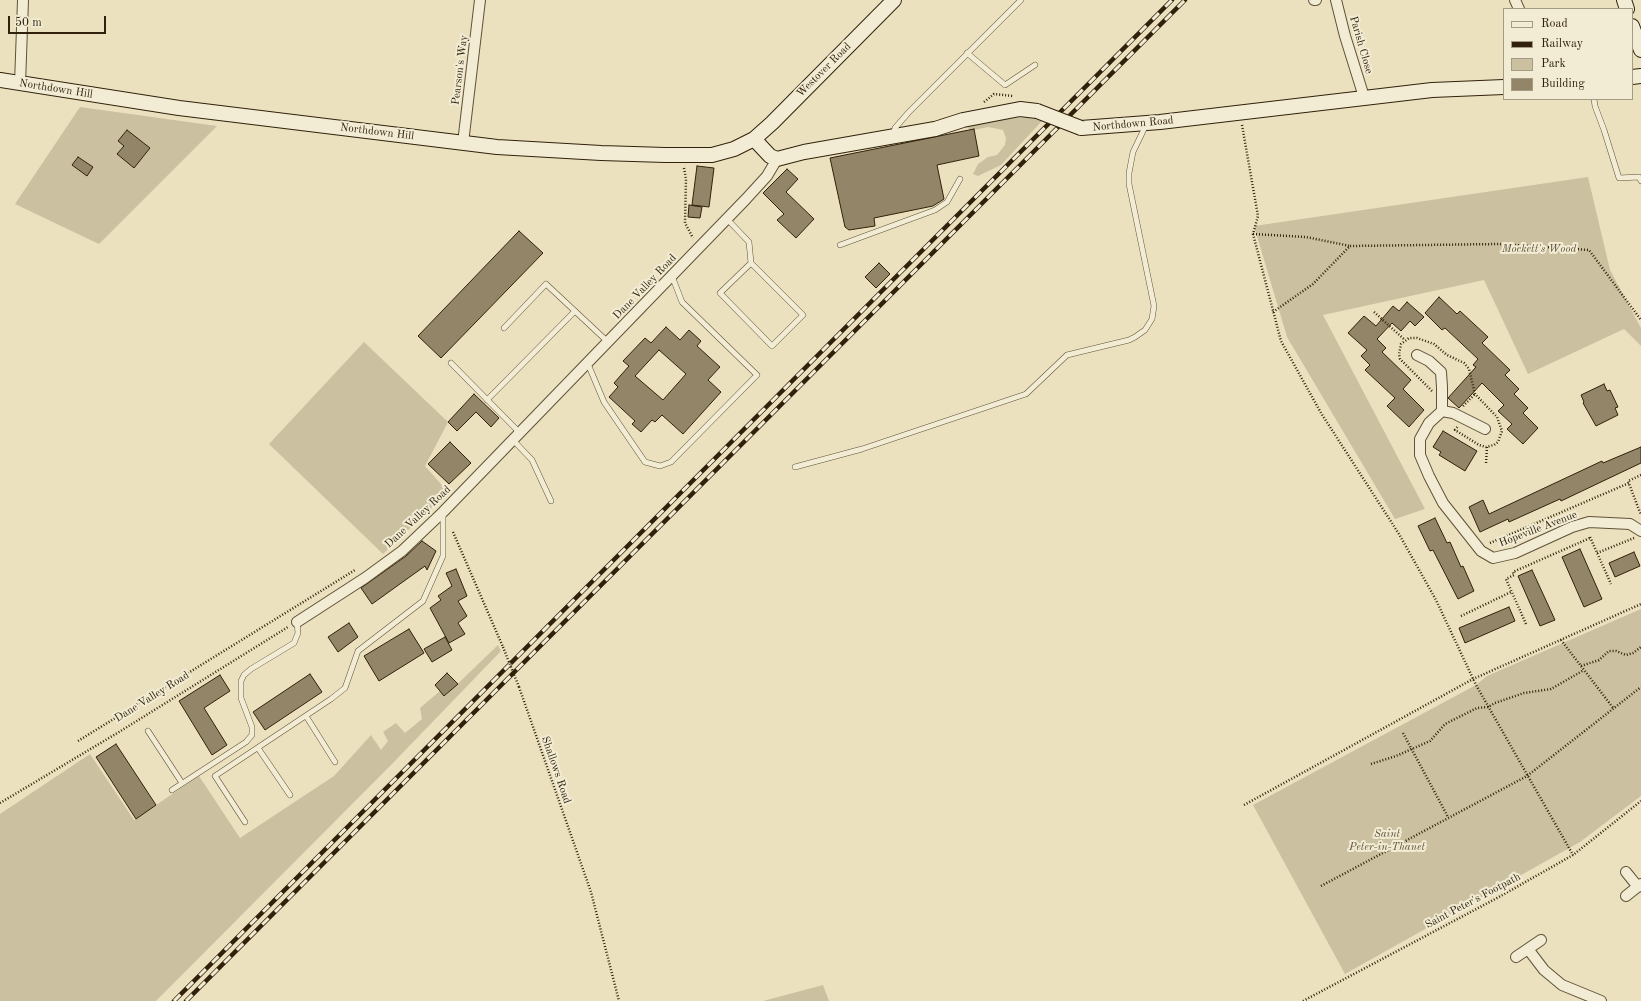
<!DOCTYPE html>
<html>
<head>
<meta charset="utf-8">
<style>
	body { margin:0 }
	#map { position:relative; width:1641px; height:1001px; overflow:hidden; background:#ebe1bf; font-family:"Old Standard TT",serif }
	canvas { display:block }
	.legend { position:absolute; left:1503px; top:8px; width:130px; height:92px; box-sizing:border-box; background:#f2ecd5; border:1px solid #a59b84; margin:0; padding:5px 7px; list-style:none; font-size:12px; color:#31210a }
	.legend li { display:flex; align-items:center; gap:8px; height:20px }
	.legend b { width:20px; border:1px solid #a59b84 }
	.scale { position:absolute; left:8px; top:16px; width:98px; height:18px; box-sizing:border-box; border:2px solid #31210a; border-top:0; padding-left:5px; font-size:12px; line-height:14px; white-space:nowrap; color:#31210a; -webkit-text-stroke:3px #f2ecd5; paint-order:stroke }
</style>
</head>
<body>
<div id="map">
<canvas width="1641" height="1001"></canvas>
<ul class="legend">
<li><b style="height:5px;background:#f2ecd5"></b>Road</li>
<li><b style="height:5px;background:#31210a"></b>Railway</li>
<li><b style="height:11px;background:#cbc0a0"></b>Park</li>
<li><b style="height:11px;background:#928568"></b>Building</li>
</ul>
<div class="scale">50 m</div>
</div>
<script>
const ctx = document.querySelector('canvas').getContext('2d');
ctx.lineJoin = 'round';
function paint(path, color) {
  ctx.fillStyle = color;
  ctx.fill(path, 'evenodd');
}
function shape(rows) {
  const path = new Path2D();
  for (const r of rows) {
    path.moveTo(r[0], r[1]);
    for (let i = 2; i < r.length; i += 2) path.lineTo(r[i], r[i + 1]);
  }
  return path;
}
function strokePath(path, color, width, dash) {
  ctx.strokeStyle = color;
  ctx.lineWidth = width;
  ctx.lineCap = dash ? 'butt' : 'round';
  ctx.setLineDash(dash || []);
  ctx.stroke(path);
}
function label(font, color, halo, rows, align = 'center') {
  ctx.font = font + ' "Old Standard TT",serif';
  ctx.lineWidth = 4;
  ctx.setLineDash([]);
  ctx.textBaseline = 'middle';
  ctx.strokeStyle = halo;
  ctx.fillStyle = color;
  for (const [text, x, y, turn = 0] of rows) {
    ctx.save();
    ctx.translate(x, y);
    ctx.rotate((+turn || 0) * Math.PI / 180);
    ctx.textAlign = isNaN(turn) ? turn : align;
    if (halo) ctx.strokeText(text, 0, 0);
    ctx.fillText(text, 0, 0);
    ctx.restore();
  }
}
const green = shape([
	[80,107,217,126,99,244,15,204],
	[127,130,150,148,134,167,117,154,124,146,119,141],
	[78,157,93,167,72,165],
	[1027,117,1042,121,1001,165,978,176,973,174,978,164,988,157,997,155,1005,145,1006,138,1003,130,988,127,974,130,969,129,966,126,973,122],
	[1588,177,1610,270,1641,328,1641,346,1624,329,1528,374,1484,280,1323,315,1425,509,1395,519,1287,337,1254,226],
	[364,342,448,422,425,466,448,492,383,554,269,444],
	[1641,609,1641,796,1580,842,1345,974,1253,805,1476,685,1487,676],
	[498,645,501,651,391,765,156,1001,0,1001,0,814,90,754,134,820,199,776,240,838,334,776,371,735,381,750,388,741,383,732,396,723,405,733,422,719,420,708,440,691,445,696],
	[823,985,829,1001,763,1001]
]);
const building = shape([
	[974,129,979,156,937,165,944,199,933,206,874,218,875,226,849,230,845,227,830,158,974,129],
	[127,130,150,148,134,168,117,154,124,146,118,141,127,130],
	[78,157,93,167,87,176,72,165,78,157],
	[697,166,714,168,709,207,692,205,697,166],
	[787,169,798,179,786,192,814,219,796,238,777,220,784,214,763,193,787,169],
	[689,205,702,207,700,218,688,217,689,205],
	[519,231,543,253,441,358,418,336,519,231],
	[879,263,890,274,876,288,865,277,879,263],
	[1439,297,1457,314,1460,311,1488,337,1482,343,1510,370,1505,375,1519,389,1514,394,1528,408,1523,413,1538,428,1523,444,1507,429,1512,424,1498,411,1504,405,1482,383,1459,408,1448,398,1476,367,1473,365,1478,359,1445,328,1442,330,1425,313,1439,297],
	[1407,302,1424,317,1415,326,1410,321,1401,331,1392,323,1377,339,1386,348,1382,352,1411,380,1403,389,1424,410,1409,427,1387,406,1395,398,1365,370,1370,365,1361,356,1367,350,1348,333,1364,316,1376,326,1393,306,1399,311,1407,302],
	[666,327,680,340,689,330,701,341,697,346,720,367,708,380,721,392,683,434,662,415,655,422,652,420,641,432,632,424,635,421,609,397,618,387,614,383,629,366,623,361,645,338,651,343,666,327],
	[659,350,686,374,663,400,635,376,659,350],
	[1604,384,1607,391,1610,390,1618,407,1615,408,1618,415,1596,426,1583,403,1584,402,1581,395,1604,384],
	[474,394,499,418,491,427,476,412,457,431,448,422,474,394],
	[1443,431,1477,451,1465,471,1439,455,1441,452,1433,447,1443,431],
	[450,442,471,463,449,484,428,464,450,442],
	[1641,447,1641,463,1561,501,1560,499,1509,522,1508,519,1480,532,1469,507,1483,500,1489,514,1602,461,1603,463,1641,447],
	[1435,518,1447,543,1450,542,1461,567,1463,566,1474,591,1458,599,1433,550,1430,551,1418,526,1435,518],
	[422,541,436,551,427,570,425,566,372,604,361,588,406,556,422,541],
	[1580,549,1602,599,1584,607,1562,557,1580,549],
	[1634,552,1640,566,1615,577,1609,563,1634,552],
	[456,569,467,596,458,601,467,616,458,623,465,634,449,643,430,608,441,600,438,596,452,586,446,573,456,569],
	[1532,570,1555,620,1540,626,1518,576,1532,570],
	[1509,607,1515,621,1465,643,1459,628,1509,607],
	[349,623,358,637,338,652,328,637,349,623],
	[409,629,424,653,379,681,364,656,409,629],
	[445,637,452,650,432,662,424,649,445,637],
	[447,673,458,684,444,696,435,685,447,673],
	[310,674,322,692,265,730,253,712,310,674],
	[220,675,230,691,204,708,227,745,212,755,179,701,220,675],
	[116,744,156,805,136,819,96,757,116,744]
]);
const path = shape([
	[984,102,994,94,1013,96],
	[1242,125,1258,216,1253,234,1281,341,1321,413,1399,534,1436,600,1476,685,1573,855],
	[684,168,686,179,685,223,693,238],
	[1253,234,1306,237,1350,246],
	[1273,312,1313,284,1350,246,1499,244,1589,250,1641,320],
	[1374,312,1405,340],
	[1432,391,1400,359,1399,354,1401,344,1409,338,1417,338,1434,344,1447,355,1464,363,1469,369,1475,394,1497,417,1502,431,1498,442,1494,445,1486,447,1479,445,1455,430,1458,426],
	[1463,406,1475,394],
	[1486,463,1487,447],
	[1641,475,1628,481,1641,515],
	[453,532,503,647],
	[1590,537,1611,584],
	[1490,543,1629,483],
	[1597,553,1634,538],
	[1461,616,1511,592],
	[1526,624,1506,579,1514,575,1513,572,1590,538],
	[1561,640,1614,709],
	[1581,666,1599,660,1609,651,1616,651,1626,655,1633,653,1641,647],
	[519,687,591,892,619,1001],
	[1403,733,1448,817],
	[78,741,355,570],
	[1371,764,1396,756,1430,741,1445,724,1477,708,1488,707,1495,703,1524,693,1551,689,1584,670],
	[0,803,119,732,288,627],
	[1244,805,1473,679,1641,604],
	[1321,886,1527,776,1641,687],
	[1303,1001,1499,897,1573,855,1641,801]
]);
const lane = shape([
	[967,53,1005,85,1035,65],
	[1594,99,1595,106,1604,130,1619,178,1639,177,1641,181],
	[893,135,895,128,909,112,1021,0],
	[727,219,749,242,751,263],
	[840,245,935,210,947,202,960,179],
	[751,263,803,315,772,346,720,293,751,263],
	[504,328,546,284,608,342],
	[451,363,520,433],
	[588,364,604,402,645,462,660,466,671,462,757,375,682,302,672,276],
	[487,400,575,311],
	[513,440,532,460,551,501],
	[795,467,862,449,1026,394,1067,355,1129,340,1135,337,1145,330,1152,319,1154,306,1129,184,1129,173,1133,152,1146,125],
	[306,716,335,762],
	[148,731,182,783],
	[258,748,290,795],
	[172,790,246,742,252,735,252,727,241,698,241,681,244,675,251,669,294,643,298,633,297,622],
	[245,822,215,776,331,699,345,688,358,651,423,601,443,556,443,513]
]);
const street = shape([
	[1314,0,1316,0],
	[1336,0,1345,36,1364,97],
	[1515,0,1519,9],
	[20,84,23,0],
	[463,143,480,0],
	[1417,355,1429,361,1441,372,1442,387,1442,411,1429,423,1420,439,1420,455,1429,476,1443,503,1481,551,1493,558,1515,553,1572,527,1589,522,1630,524,1641,531],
	[1442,411,1453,413,1485,429],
	[297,622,365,578,402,551,443,512,746,199,767,176,777,159],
	[1626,872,1638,887],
	[1626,896,1641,884],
	[1528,949,1544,970,1562,985,1601,1001],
	[1516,957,1541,940]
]);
const secondary = shape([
	[1624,0,1627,9],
	[1632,26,1641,50],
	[1632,77,1641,76],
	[0,80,179,108,497,147,601,153,665,155,712,155,734,149,754,139,772,123,894,0],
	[1081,128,1160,122,1432,90,1504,87],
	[754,139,770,156,777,159,804,152,935,129,963,120,1020,109,1037,111]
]);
const rail = shape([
	[174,1001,1172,0],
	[186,1001,1185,0]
]);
const pathBridge = shape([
	[503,647,519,687]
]);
const secondaryBridge = shape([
	[1037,111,1081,128]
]);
const streetNames = [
	["Parish Close",1361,45,74],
	["Pearson's Way",460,70,-83],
	["Westover Road",824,70,-45],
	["Northdown Hill",56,89,9],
	["Northdown Road",1133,124,-5],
	["Northdown Hill",377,132,7],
	["Dane Valley Road",645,287,-46],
	["Dane Valley Road",418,517,-43],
	["Hopeville Avenue",1538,529,-21],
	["Dane Valley Road",152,697,-32],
	["Shallows Road",556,770,71],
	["Saint Peter's Footpath",1473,901,-28]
];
const parkNames = [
	["Mockett's Wood",1539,249],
	["Saint",1387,834],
	["Peter-in-Thanet",1387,847]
];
paint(green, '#cbc0a0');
paint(building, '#928568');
strokePath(building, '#31210a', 1);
strokePath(lane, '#605137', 6);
strokePath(street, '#605137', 12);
strokePath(secondary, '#31210a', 16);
strokePath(path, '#31210a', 2.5, [1, 2]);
strokePath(lane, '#f2ecd5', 5);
strokePath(street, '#f2ecd5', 10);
strokePath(secondary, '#f2ecd5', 14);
strokePath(rail, '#31210a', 4.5);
strokePath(rail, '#f2ecd5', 3, [9]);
strokePath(secondaryBridge, '#31210a', 16, []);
strokePath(pathBridge, '#31210a', 2.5, [1, 2]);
strokePath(secondaryBridge, '#f2ecd5', 14);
label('11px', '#31210a', '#f2ecd5', streetNames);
label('italic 11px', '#5f5137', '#f2ecd5', parkNames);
</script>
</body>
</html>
